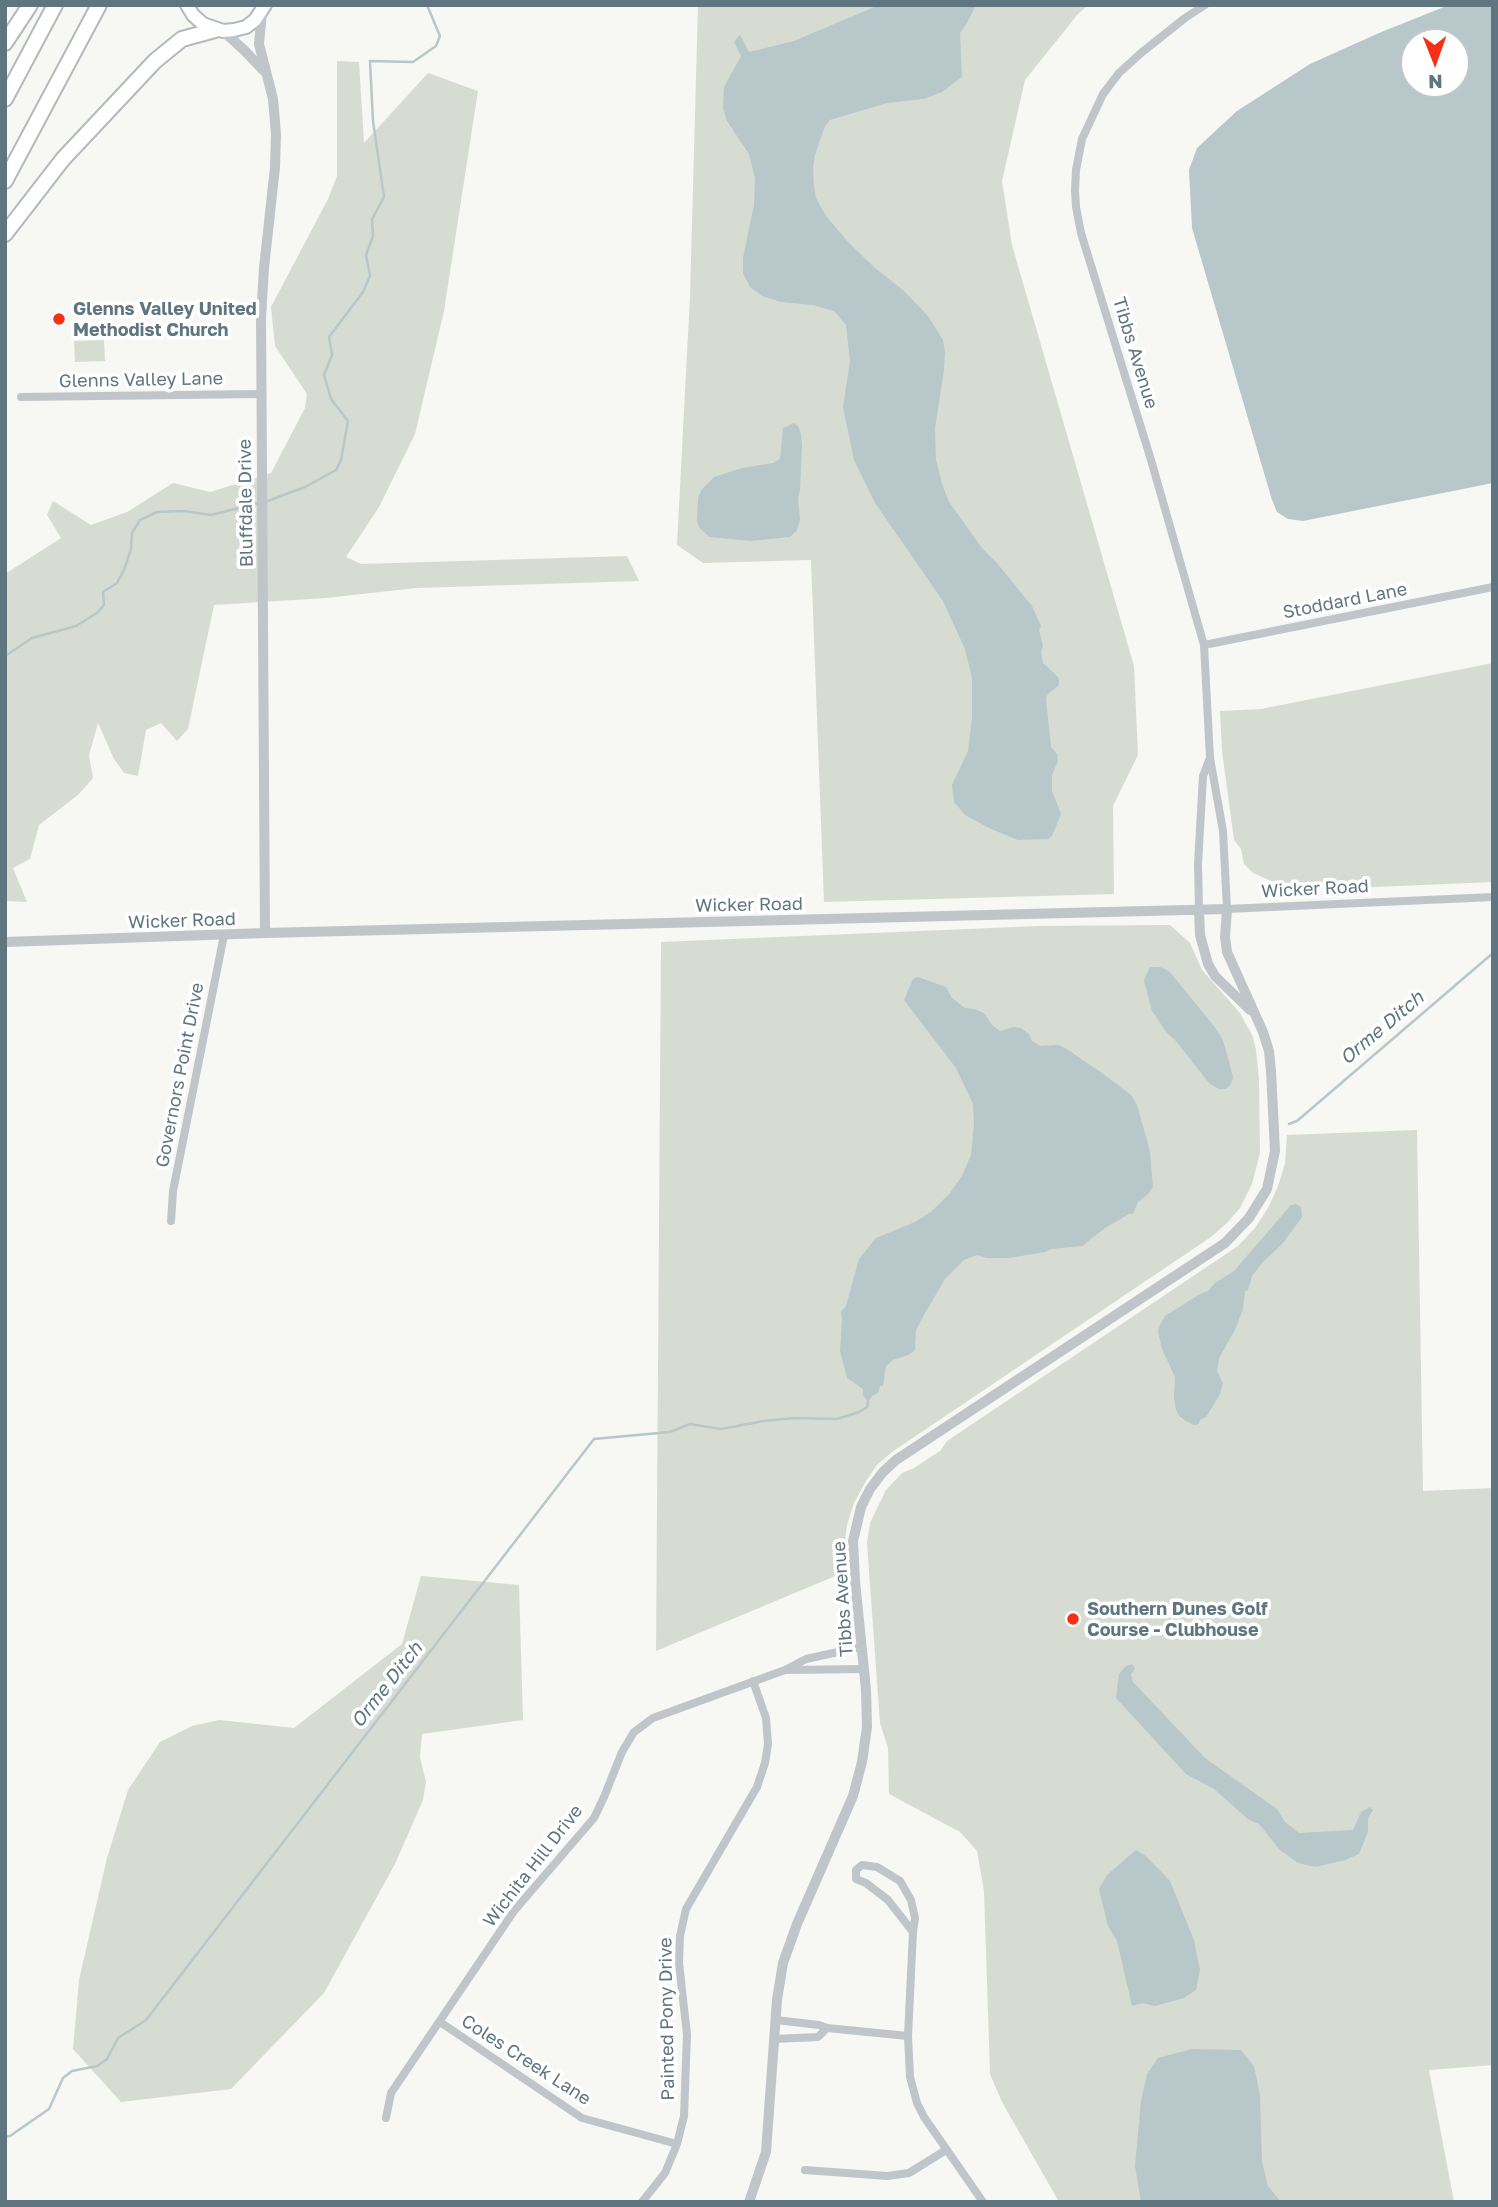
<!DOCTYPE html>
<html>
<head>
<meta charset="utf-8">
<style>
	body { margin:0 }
	#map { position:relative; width:1498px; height:2207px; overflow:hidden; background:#f7f7f3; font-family:"Golos Text",sans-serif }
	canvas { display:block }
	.frame { position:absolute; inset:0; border:7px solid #5f7681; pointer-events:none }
	.north { position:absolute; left:1400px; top:28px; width:70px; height:70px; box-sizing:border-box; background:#fff; border:2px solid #bfc8cd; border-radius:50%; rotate:179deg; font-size:19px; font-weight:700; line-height:28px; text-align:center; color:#5f7681 }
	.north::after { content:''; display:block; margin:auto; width:24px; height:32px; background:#f53015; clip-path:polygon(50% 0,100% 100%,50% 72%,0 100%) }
</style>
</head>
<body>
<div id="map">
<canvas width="1498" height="2207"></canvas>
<div class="frame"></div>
<div class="north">N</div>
</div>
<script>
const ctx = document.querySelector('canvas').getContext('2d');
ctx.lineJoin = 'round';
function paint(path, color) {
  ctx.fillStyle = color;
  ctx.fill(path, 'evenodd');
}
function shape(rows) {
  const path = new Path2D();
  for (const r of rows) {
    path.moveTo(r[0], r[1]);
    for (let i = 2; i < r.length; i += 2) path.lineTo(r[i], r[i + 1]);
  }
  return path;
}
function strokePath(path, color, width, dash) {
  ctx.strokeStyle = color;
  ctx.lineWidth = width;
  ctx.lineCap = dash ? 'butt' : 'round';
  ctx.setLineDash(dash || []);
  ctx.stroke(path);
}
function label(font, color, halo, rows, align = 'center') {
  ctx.font = font + ' "Golos Text",sans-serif';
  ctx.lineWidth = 7;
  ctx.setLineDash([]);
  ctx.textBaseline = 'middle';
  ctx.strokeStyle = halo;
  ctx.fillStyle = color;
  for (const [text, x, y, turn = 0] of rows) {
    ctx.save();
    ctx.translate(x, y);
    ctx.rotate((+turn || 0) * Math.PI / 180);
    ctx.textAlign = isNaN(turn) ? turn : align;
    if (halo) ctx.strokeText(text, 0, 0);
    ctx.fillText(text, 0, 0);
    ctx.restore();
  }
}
const green = shape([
	[698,5,1088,5,1078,14,1025,80,1002,181,1012,245,1134,666,1138,755,1113,806,1114,894,824,902,811,560,703,563,677,545,690,296],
	[337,61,359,62,364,143,428,73,478,91,444,311,415,434,379,507,346,557,361,564,627,556,639,581,416,588,326,598,214,605,188,729,177,741,161,723,146,730,138,776,124,773,114,759,98,723,89,755,93,778,79,794,39,825,30,859,13,868,27,902,5,901,5,574,61,538,47,515,53,501,91,525,127,512,173,483,210,492,271,473,305,408,307,394,275,346,271,307,328,199,337,176],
	[104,340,105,361,75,362,74,341],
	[1493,663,1493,882,1281,891,1278,884,1253,873,1244,864,1241,849,1234,840,1222,751,1220,711,1261,709],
	[1170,925,1190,943,1202,970,1240,1013,1253,1037,1256,1050,1259,1079,1260,1153,1252,1184,1240,1208,1227,1223,1211,1237,892,1452,877,1465,866,1481,854,1503,847,1525,844,1550,845,1572,656,1651,661,942,1038,926],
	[1417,1130,1423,1491,1493,1488,1493,2065,1429,2070,1454,2202,1059,2202,1002,2102,990,2074,984,1891,977,1851,960,1832,889,1794,888,1748,880,1723,867,1543,870,1523,886,1490,902,1473,914,1468,940,1451,947,1441,1238,1246,1255,1228,1268,1208,1278,1186,1285,1164,1287,1135],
	[421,1576,519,1585,523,1720,422,1734,420,1757,426,1782,423,1800,395,1864,324,1993,231,2089,121,2102,73,2049,79,1980,107,1858,128,1790,160,1742,192,1726,219,1720,294,1728,402,1644]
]);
const water = shape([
	[879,5,976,5,967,23,960,33,962,77,942,92,924,99,887,103,830,120,825,126,815,155,813,167,814,187,816,198,826,216,848,242,874,267,904,291,928,316,943,340,945,352,944,370,935,428,936,460,943,487,949,502,982,548,996,562,1032,606,1041,626,1039,630,1043,646,1041,652,1043,663,1058,677,1059,681,1059,685,1048,694,1046,698,1051,747,1057,754,1058,761,1052,775,1052,791,1061,814,1052,836,1048,839,1018,840,991,829,965,815,954,802,952,785,968,751,972,717,972,678,965,649,943,601,875,503,854,460,843,407,850,361,846,325,834,311,813,305,781,302,762,296,750,287,743,273,743,258,754,205,755,178,749,154,727,121,723,109,724,87,741,56,734,42,740,35,749,52,794,41],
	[1449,5,1493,5,1493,483,1303,521,1288,519,1277,512,1272,500,1192,228,1189,170,1197,148,1237,111,1310,64,1379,33],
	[1456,42,1456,84,1414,84,1414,42],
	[794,423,798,426,801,434,802,445,800,490,798,499,800,520,797,530,790,537,751,541,709,537,699,527,697,521,698,498,702,489,714,477,742,468,773,463,780,459,783,428],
	[1150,967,1160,967,1169,971,1214,1026,1223,1040,1233,1077,1231,1084,1226,1089,1219,1089,1210,1084,1175,1040,1167,1033,1152,1011,1144,980],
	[918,977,946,987,952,998,965,1008,974,1009,984,1013,992,1025,1000,1031,1014,1027,1021,1028,1029,1034,1032,1041,1040,1046,1058,1045,1065,1048,1102,1073,1131,1095,1137,1105,1150,1151,1153,1187,1148,1194,1138,1202,1133,1214,1129,1214,1105,1228,1082,1246,1051,1249,1045,1252,1009,1258,987,1258,977,1255,964,1260,945,1279,924,1315,916,1330,915,1350,908,1355,893,1360,886,1366,883,1386,880,1386,878,1393,872,1396,868,1402,863,1395,863,1389,847,1378,840,1351,842,1319,841,1312,846,1306,859,1259,876,1238,915,1222,931,1212,950,1193,962,1176,971,1155,974,1124,973,1104,956,1068,904,1000,913,979],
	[1296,1204,1301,1207,1302,1217,1283,1243,1263,1262,1252,1276,1248,1290,1245,1291,1243,1309,1235,1330,1219,1358,1217,1371,1223,1383,1220,1394,1206,1417,1200,1420,1199,1424,1194,1425,1186,1421,1179,1416,1176,1410,1174,1398,1175,1377,1162,1349,1158,1331,1160,1325,1165,1316,1200,1294,1208,1291,1215,1283,1234,1271,1291,1205],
	[1132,1664,1135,1669,1131,1674,1133,1682,1205,1758,1277,1809,1285,1822,1299,1833,1353,1830,1361,1812,1370,1807,1373,1810,1368,1818,1368,1832,1359,1854,1345,1860,1316,1867,1298,1863,1279,1849,1259,1824,1249,1820,1214,1789,1186,1774,1116,1698,1119,1674,1126,1666],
	[1136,1850,1146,1856,1170,1881,1194,1940,1200,1970,1196,1990,1184,1998,1155,2006,1143,2003,1132,2006,1117,1941,1108,1926,1099,1889,1107,1875],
	[1192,2049,1241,2050,1254,2066,1260,2095,1262,2162,1268,2186,1281,2202,1141,2202,1135,2166,1141,2101,1147,2074,1158,2058]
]);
const stream = shape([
	[265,502,305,487,336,470,341,460,348,421,331,399,324,375,332,355,329,337,363,292,370,276,366,255,373,236,372,219,384,197,373,121,370,61,413,62,436,46,440,36,427,5],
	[5,656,32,638,76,626,97,613,104,605,103,592,117,583,124,570,131,549,132,533,140,520,157,512,184,511,211,515,259,503],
	[1289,1124,1297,1121,1493,953],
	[5,2137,10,2136,49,2109,63,2078,72,2071,97,2066,107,2059,118,2038,146,2020,594,1439,670,1432,690,1424,721,1429,764,1421,795,1418,837,1419,859,1412,867,1407,868,1402]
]);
const minor = shape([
	[1205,5,1185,18,1141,53,1119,73,1103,94,1082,139,1076,170,1075,190,1076,207,1081,233,1151,460,1204,645,1210,758,1223,831,1227,909,1493,897],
	[21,397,260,394],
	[1204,645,1493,587],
	[1199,910,1198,864,1203,776,1210,758],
	[171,1221,173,1191,224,935],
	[788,1670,863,1669],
	[913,1932,888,1900,866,1883,856,1879,856,1870,862,1865,877,1867,900,1881,911,1900,915,1918,913,1932,908,2036,910,2077,917,2103,924,2117,983,2202],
	[776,2020,819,2025,827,2028,908,2036],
	[440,2022,582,2118,677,2144],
	[774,2039,818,2037,827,2028],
	[386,2118,391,2093,514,1911,594,1818,604,1797,622,1752,634,1732,653,1718,785,1670,806,1659,861,1647],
	[805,2170,887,2176,909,2173,946,2150],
	[642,2202,665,2173,677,2144,684,2116,687,2035,679,1963,680,1936,686,1909,757,1787,765,1763,768,1744,766,1718,753,1681]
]);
const tertiary = shape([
	[262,12,259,44,273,99,276,134,275,167,264,268,261,318,265,933],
	[223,31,244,50,264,71],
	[1199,910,1200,935,1208,964,1215,976,1250,1010],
	[5,942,265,933,1227,909,1225,937,1227,952,1263,1032,1269,1051,1271,1071,1275,1151,1267,1189,1249,1218,1225,1243,896,1460,883,1472,870,1489,861,1507,853,1541,855,1581,866,1690,867,1727,862,1762,853,1796,797,1924,783,1963,777,2000,766,2152,749,2202]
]);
const primary = shape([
	[187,5,193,15,203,24,223,31,234,30,246,27,255,20,265,5]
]);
const motorway = shape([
	[5,43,30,5],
	[5,99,55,5],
	[5,181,99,5],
	[5,234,63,159,155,61,182,39,215,30]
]);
const markers = [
	[59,319,7,"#f53015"],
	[1073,1619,7,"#f53015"]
];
const poiNames = [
	["Glenns Valley United",73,309],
	["Methodist Church",73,330],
	["Southern Dunes Golf",1087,1609],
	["Course - Clubhouse",1087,1630]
];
const streetNames = [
	["Tibbs Avenue",1135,353,73],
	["Glenns Valley Lane",141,380,-1],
	["Bluffdale Drive",246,503,-91],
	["Stoddard Lane",1345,601,-11],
	["Wicker Road",1315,889,-3],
	["Wicker Road",749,905,-1],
	["Wicker Road",182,921,-2],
	["Governors Point Drive",180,1075,-79],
	["Tibbs Avenue",843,1599,-94],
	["Wichita Hill Drive",533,1866,-52],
	["Painted Pony Drive",667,2019,-91],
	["Coles Creek Lane",526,2060,33]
];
const waterNames = [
	["Orme Ditch",1382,1028,-40],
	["Orme Ditch",387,1685,-52]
];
paint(green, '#d7dcd2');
paint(water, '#b7c7ca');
strokePath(stream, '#b7c7ca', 2.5);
strokePath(primary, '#b2b9bc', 16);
strokePath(motorway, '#b4b9bc', 18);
strokePath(minor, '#bfc5c8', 8);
strokePath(tertiary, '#bfc5c8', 10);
strokePath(primary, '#fff', 12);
strokePath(motorway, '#fff', 14);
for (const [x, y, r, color] of markers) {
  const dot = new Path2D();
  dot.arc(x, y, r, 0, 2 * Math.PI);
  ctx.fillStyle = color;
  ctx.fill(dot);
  strokePath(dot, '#fff', 2.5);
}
label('bold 18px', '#5f7681', '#fff', poiNames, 'left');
label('18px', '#5f7681', '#fff', streetNames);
label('italic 19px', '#5a777c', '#fff', waterNames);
</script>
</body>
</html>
